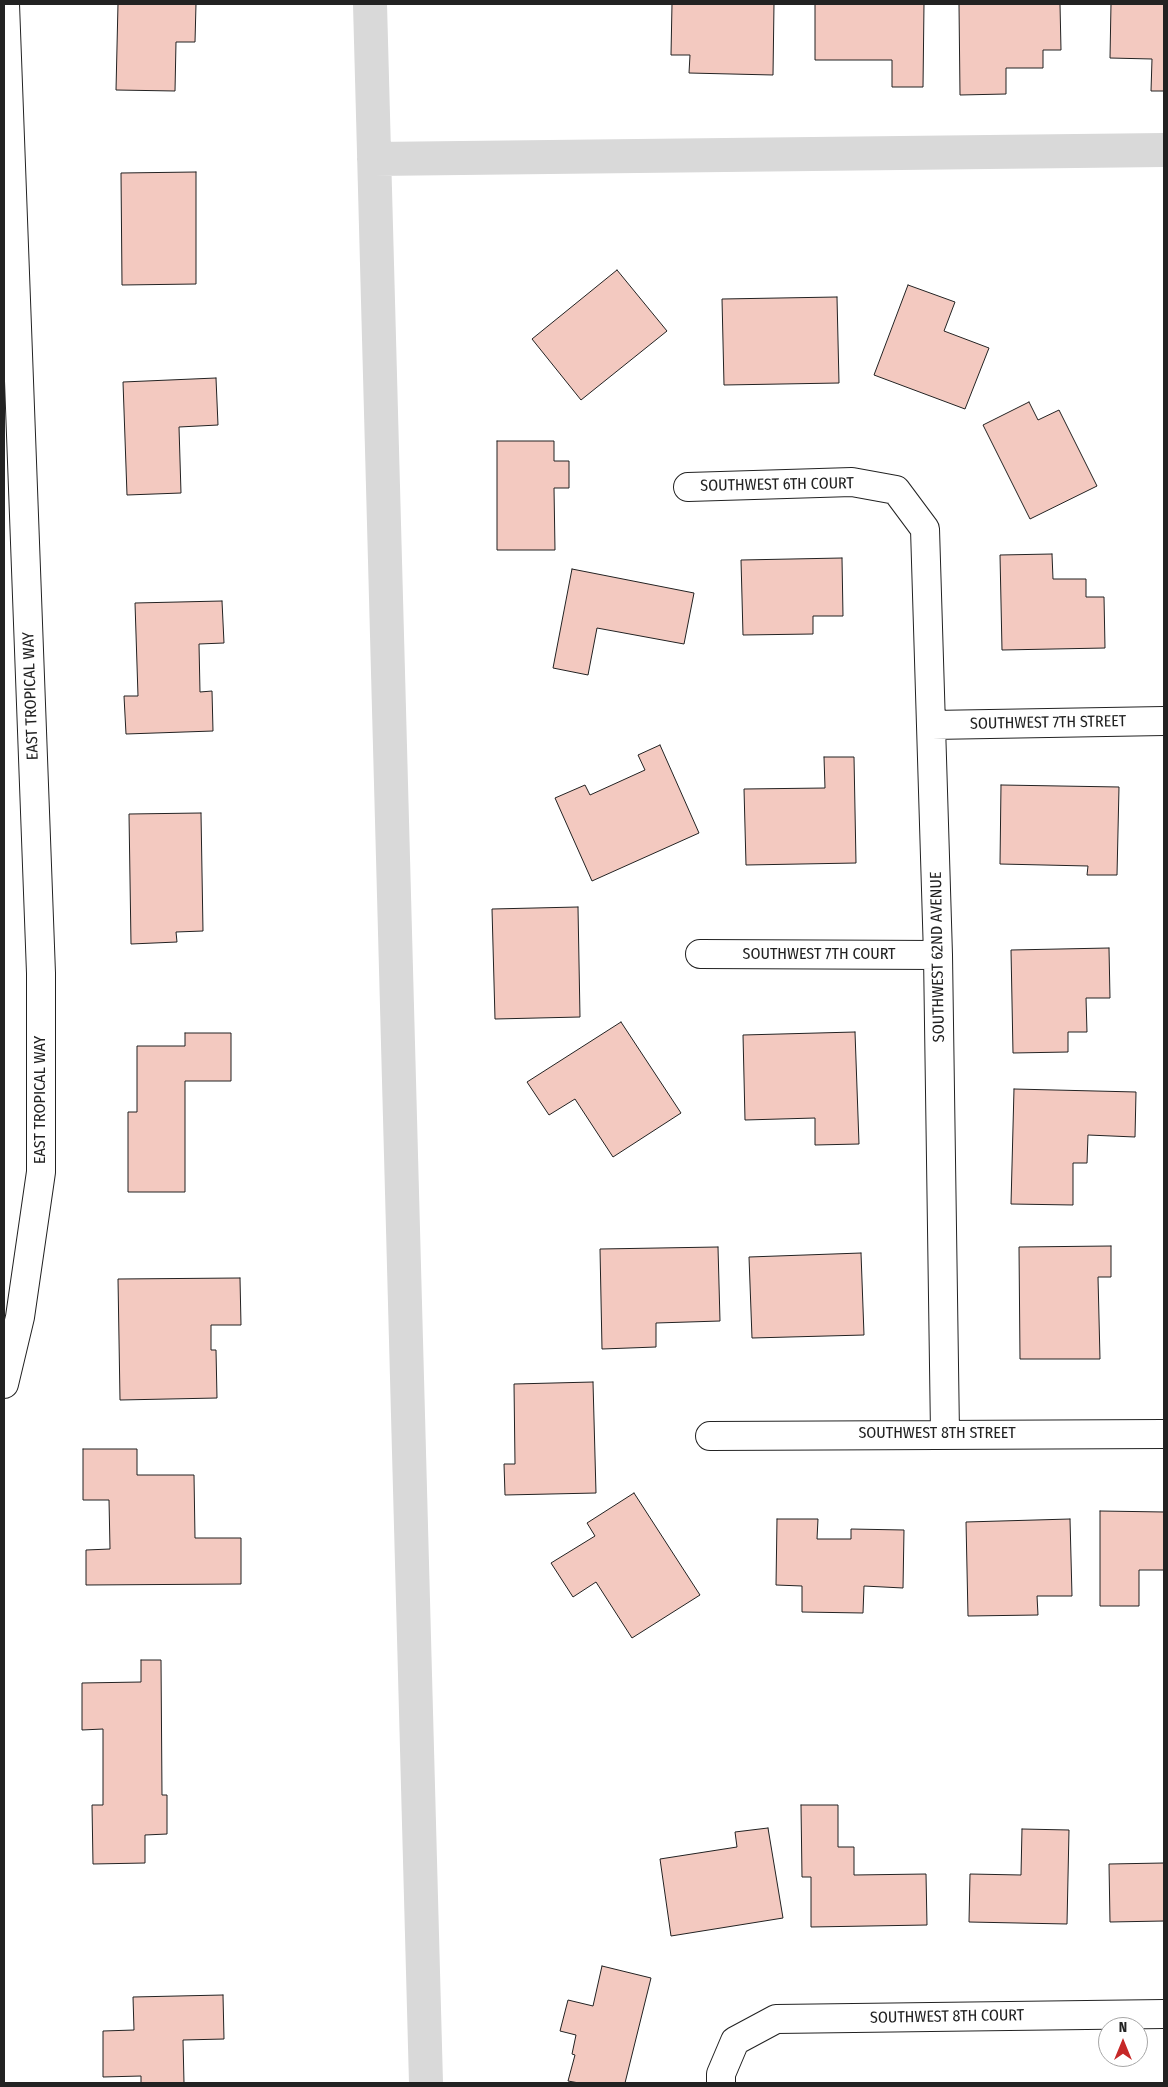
<!DOCTYPE html>
<html>
<head>
<meta charset="utf-8">
<style>
	body { margin:0 }
	#map { position:relative; width:1168px; height:2087px; overflow:hidden; background:#fff; font-family:"Fira Sans Condensed",sans-serif }
	canvas { display:block }
	.frame { position:absolute; inset:0; border:5px solid #222; pointer-events:none }
	.north { position:absolute; left:1098px; top:2017px; width:50px; height:50px; box-sizing:border-box; background:#fff; border:1px solid #a7a7a7; border-radius:50%; rotate:0deg; font-size:14px; font-weight:700; line-height:20px; text-align:center; color:#222 }
	.north::after { content:''; display:block; margin:auto; width:18px; height:22px; background:#c62828; clip-path:polygon(50% 0,100% 100%,50% 72%,0 100%) }
</style>
</head>
<body>
<div id="map">
<canvas width="1168" height="2087"></canvas>
<div class="frame"></div>
<div class="north">N</div>
</div>
<script>
const ctx = document.querySelector('canvas').getContext('2d');
ctx.lineJoin = 'round';
function shape(rows) {
  const path = new Path2D();
  for (const r of rows) {
    path.moveTo(r[0], r[1]);
    for (let i = 2; i < r.length; i += 2) path.lineTo(r[i], r[i + 1]);
  }
  return path;
}
function strokePath(path, color, width, dash) {
  ctx.strokeStyle = color;
  ctx.lineWidth = width;
  ctx.lineCap = dash ? 'butt' : 'round';
  ctx.setLineDash(dash || []);
  ctx.stroke(path);
}
function paint(path, color) {
  ctx.fillStyle = color;
  ctx.fill(path, 'evenodd');
}
function label(font, color, halo, rows, align = 'center') {
  ctx.font = font + ' "Fira Sans Condensed",sans-serif';
  ctx.lineWidth = 4;
  ctx.setLineDash([]);
  ctx.textBaseline = 'middle';
  ctx.strokeStyle = halo;
  ctx.fillStyle = color;
  for (const [text, x, y, turn = 0] of rows) {
    ctx.save();
    ctx.translate(x, y);
    ctx.rotate((+turn || 0) * Math.PI / 180);
    ctx.textAlign = isNaN(turn) ? turn : align;
    if (halo) ctx.strokeText(text, 0, 0);
    ctx.fillText(text, 0, 0);
    ctx.restore();
  }
}
const canal = shape([
	[370,4,426,2083],
	[374,159,1164,150]
]);
const building = shape([
	[118,4,196,4,195,42,176,42,175,91,116,90,118,4],
	[672,4,774,4,773,75,689,73,690,55,671,55,672,4],
	[815,4,924,4,923,87,892,87,892,60,815,60,815,4],
	[959,4,1060,4,1061,50,1043,50,1043,68,1006,68,1006,94,960,95,959,4],
	[1111,4,1164,4,1164,91,1151,91,1152,59,1110,58,1111,4],
	[196,172,196,284,122,285,121,173,196,172],
	[617,270,667,331,581,400,532,339,617,270],
	[908,285,955,302,944,331,989,348,965,409,874,375,908,285],
	[837,297,839,383,724,385,722,299,837,297],
	[216,378,218,425,179,427,181,493,127,495,123,382,216,378],
	[1029,402,1038,420,1059,410,1097,486,1030,519,983,425,1029,402],
	[497,441,554,441,554,461,569,461,569,488,554,488,555,550,497,550,497,441],
	[1052,554,1053,579,1086,579,1086,597,1104,597,1105,648,1002,650,1000,555,1052,554],
	[842,558,843,616,813,616,813,634,743,635,741,560,842,558],
	[572,569,694,593,684,644,597,628,588,675,553,668,572,569],
	[222,601,224,643,199,644,200,692,212,691,213,731,126,734,124,696,138,696,135,603,222,601],
	[660,745,699,833,592,881,555,798,585,785,590,795,645,770,638,755,660,745],
	[824,757,854,757,856,863,746,865,744,789,825,788,824,757],
	[1001,785,1119,787,1117,875,1087,875,1088,866,1000,864,1001,785],
	[201,813,203,931,176,932,177,942,131,944,129,814,201,813],
	[578,907,580,1017,495,1019,492,909,578,907],
	[1109,948,1110,998,1086,998,1087,1032,1068,1032,1068,1052,1013,1053,1011,950,1109,948],
	[621,1022,681,1113,613,1157,575,1099,549,1115,527,1082,621,1022],
	[855,1032,859,1144,815,1145,815,1118,745,1120,743,1035,855,1032],
	[185,1033,231,1033,231,1081,185,1081,185,1192,128,1192,128,1112,137,1112,137,1046,185,1046,185,1033],
	[1014,1089,1136,1092,1135,1137,1088,1135,1087,1163,1073,1163,1073,1205,1011,1204,1014,1089],
	[1111,1246,1111,1277,1098,1277,1100,1359,1020,1359,1019,1247,1111,1246],
	[718,1247,720,1321,656,1323,656,1347,602,1349,600,1249,718,1247],
	[861,1253,864,1335,752,1338,749,1257,861,1253],
	[240,1278,241,1325,211,1325,211,1350,216,1350,217,1398,120,1400,118,1279,240,1278],
	[593,1382,596,1493,505,1495,504,1464,515,1464,514,1384,593,1382],
	[83,1449,137,1449,137,1475,194,1475,195,1538,241,1538,241,1584,86,1585,86,1550,110,1549,109,1500,83,1500,83,1449],
	[634,1493,700,1595,632,1638,596,1582,573,1597,551,1563,595,1536,587,1523,634,1493],
	[1100,1511,1164,1512,1164,1570,1139,1570,1139,1606,1100,1606,1100,1511],
	[777,1519,818,1519,817,1539,851,1539,851,1529,904,1530,903,1588,864,1586,863,1613,802,1612,802,1586,776,1585,777,1519],
	[1070,1519,1072,1596,1037,1596,1038,1615,968,1616,966,1522,1070,1519],
	[141,1660,161,1660,162,1795,167,1795,167,1834,145,1835,145,1863,93,1864,92,1805,103,1805,103,1729,82,1730,82,1683,141,1682,141,1660],
	[801,1805,838,1805,838,1847,854,1847,854,1875,926,1874,927,1925,811,1927,811,1877,802,1877,801,1805],
	[768,1828,783,1918,671,1936,660,1859,737,1847,735,1832,768,1828],
	[1022,1829,1069,1830,1067,1924,969,1922,970,1874,1021,1875,1022,1829],
	[1164,1863,1164,1921,1110,1922,1109,1864,1164,1863],
	[602,1966,651,1978,625,2083,579,2083,568,2081,575,2055,572,2054,576,2035,560,2031,568,2000,593,2006,602,1966],
	[223,1995,224,2039,183,2040,184,2083,141,2083,141,2076,103,2077,103,2031,134,2030,133,1997,223,1995]
]);
const minor = shape([
	[688,487,852,482,896,490,925,529,938,955,945,1433],
	[932,725,1164,721],
	[700,954,938,955],
	[4,1384,20,1317,41,1172,41,973,5,4],
	[710,1436,1164,1434],
	[721,2083,721,2074,735,2041,776,2019,1164,2014]
]);
const streetNames = [
	["SOUTHWEST 6TH COURT",777,485,-1],
	["EAST TROPICAL WAY",31,696,-92],
	["SOUTHWEST 7TH STREET",1048,723,-1],
	["SOUTHWEST 7TH COURT",819,955],
	["SOUTHWEST 62ND AVENUE",938,957,-91],
	["EAST TROPICAL WAY",41,1100,-90],
	["SOUTHWEST 8TH STREET",937,1434],
	["SOUTHWEST 8TH COURT",947,2017,-1]
];
strokePath(canal, '#d9d9d9', 34);
paint(building, '#f3c9c0');
strokePath(building, '#222', 1);
strokePath(minor, '#222', 30);
strokePath(minor, '#fff', 28);
label('16px', '#222', '#fff', streetNames);
</script>
</body>
</html>
